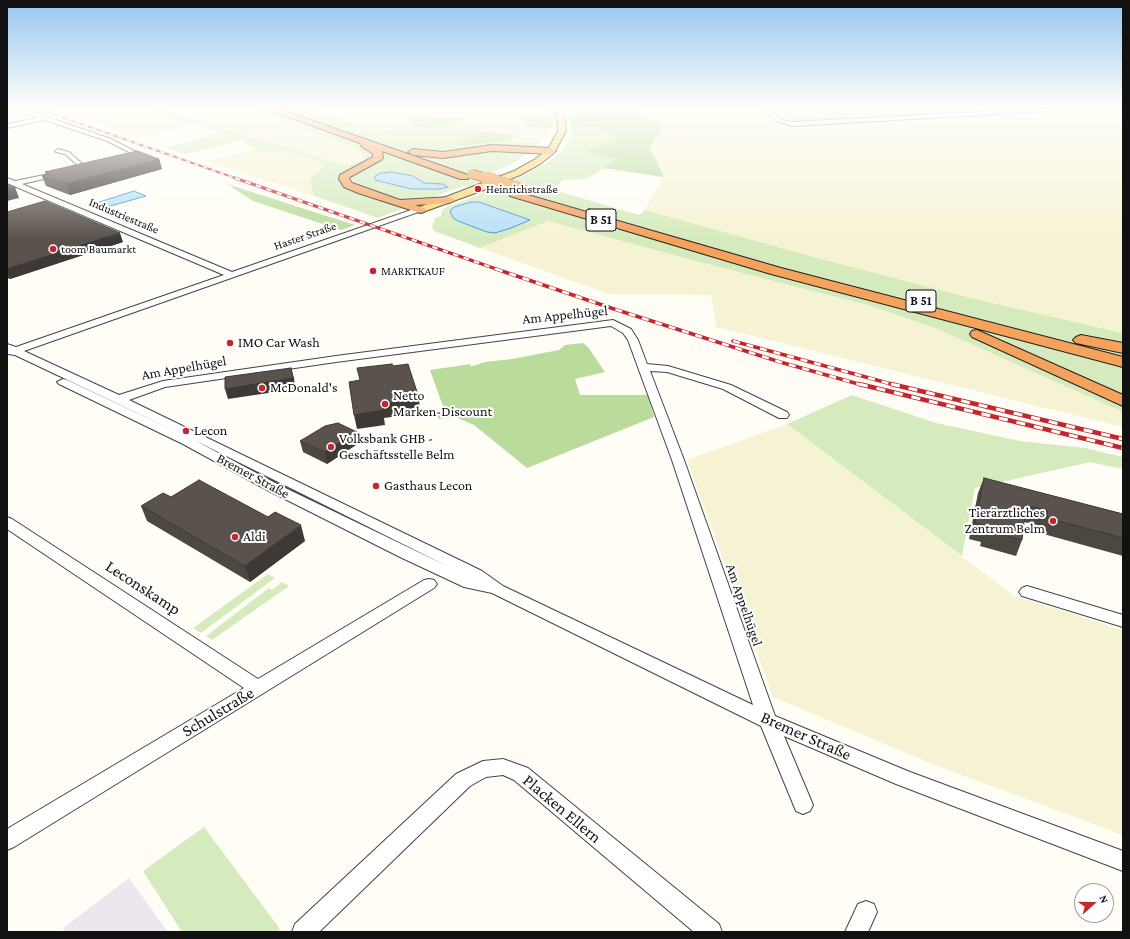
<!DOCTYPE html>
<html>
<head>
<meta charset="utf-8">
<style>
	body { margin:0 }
	#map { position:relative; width:1130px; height:939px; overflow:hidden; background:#fffdf5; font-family:"Crimson Pro",serif }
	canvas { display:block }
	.frame { position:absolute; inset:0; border:8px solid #111; pointer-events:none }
	.north { position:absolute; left:1074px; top:883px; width:40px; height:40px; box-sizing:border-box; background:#fff; border:1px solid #a0a0a0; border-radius:50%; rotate:69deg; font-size:11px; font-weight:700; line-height:16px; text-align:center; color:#111 }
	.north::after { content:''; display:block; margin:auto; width:14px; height:18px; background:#c4262e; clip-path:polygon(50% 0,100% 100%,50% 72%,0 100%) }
</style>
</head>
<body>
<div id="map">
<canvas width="1130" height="939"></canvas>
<div class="frame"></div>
<div class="north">N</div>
</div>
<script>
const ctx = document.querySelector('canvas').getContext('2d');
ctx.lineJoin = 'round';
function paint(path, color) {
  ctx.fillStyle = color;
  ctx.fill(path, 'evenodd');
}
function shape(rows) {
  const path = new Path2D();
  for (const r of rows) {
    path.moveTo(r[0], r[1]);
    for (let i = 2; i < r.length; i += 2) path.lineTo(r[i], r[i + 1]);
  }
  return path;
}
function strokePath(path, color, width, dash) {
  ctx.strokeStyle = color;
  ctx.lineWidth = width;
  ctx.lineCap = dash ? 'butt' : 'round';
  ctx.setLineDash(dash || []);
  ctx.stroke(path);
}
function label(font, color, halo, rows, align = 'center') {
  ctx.font = font + ' "Crimson Pro",serif';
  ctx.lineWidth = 4;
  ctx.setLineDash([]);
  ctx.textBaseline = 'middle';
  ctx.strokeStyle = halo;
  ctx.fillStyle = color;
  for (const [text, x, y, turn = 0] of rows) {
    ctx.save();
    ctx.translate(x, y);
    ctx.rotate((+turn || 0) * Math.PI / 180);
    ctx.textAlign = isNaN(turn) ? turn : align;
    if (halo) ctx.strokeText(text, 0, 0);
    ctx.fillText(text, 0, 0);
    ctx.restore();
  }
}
const industrial = shape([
	[129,878,168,932,65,932,63,928]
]);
const farmland = shape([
	[48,107,140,107,195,125,137,138],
	[154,107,249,107,357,149,365,155,363,160,346,166],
	[306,107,545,107,552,114,516,116,529,127,552,128,540,143,509,141,516,135,482,132,451,125,465,119,412,116,411,126,376,132],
	[629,107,760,107,963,114,949,107,1103,107,1123,110,1123,333,967,297,810,256,645,210,663,177,651,147,663,127],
	[255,149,265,152,272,151,277,153,284,151,320,162,324,167,314,175,310,182,314,196,207,161],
	[548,221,703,263,871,306,935,328,1123,412,1123,427,716,327,711,295,609,294,480,248],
	[787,424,1014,596,1123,630,1123,835,935,765,773,697,687,460]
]);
const green = shape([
	[140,107,154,107,346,166,363,160,365,155,357,149,249,107,306,107,376,132,411,126,431,128,451,125,482,132,456,143,461,146,509,141,540,143,514,163,493,172,516,179,547,163,563,150,570,138,572,128,597,126,617,139,589,150,620,159,586,179,563,180,554,190,639,215,645,210,810,256,967,297,1123,333,1123,412,935,328,871,306,703,263,548,221,480,248,434,231,432,227,435,218,441,216,442,210,447,207,484,193,463,186,378,218,314,196,310,182,314,175,324,167,320,162,284,151,277,153,272,151,265,152,255,149,242,140,185,154,167,148,222,133],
	[760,107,949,107,964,115,803,124,780,121],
	[852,395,936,423,1020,441,1085,448,1123,457,1123,469,1090,462,975,488,962,556,787,424],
	[268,574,275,578,201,633,193,628],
	[282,582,289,586,212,640,206,636,269,588,272,590],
	[204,827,280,929,277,932,182,932,143,871]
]);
const forest = shape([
	[616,107,629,107,663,127,650,147,664,177,603,168,619,159,588,153,589,150,617,139,597,126,572,128,568,114],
	[552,115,554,123,552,128,529,127,517,116],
	[412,116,466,118,451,125,431,128,411,126],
	[482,132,517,135,509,141,461,146,455,143],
	[227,184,355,225,341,230,253,201],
	[583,343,588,347,605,372,575,379,580,395,648,395,654,417,527,468,474,425,455,417,439,419,434,412,444,409,430,370,471,364,470,367,485,362,512,359,559,350,565,345]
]);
const water = shape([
	[392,172,413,176,424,183,443,184,448,187,440,189,411,189,375,180,375,176,381,173,392,172],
	[134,191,146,196,107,207,96,203,134,191],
	[471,202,479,202,530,220,511,228,495,233,487,232,458,221,453,218,450,211,454,207,471,202]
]);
const minor = shape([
	[10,107,19,107,111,139,142,155,137,156,107,141,45,120,7,128,7,124,38,118,10,107],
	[757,107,764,107,782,120,792,122,1070,107,1115,107,1123,108,1123,112,1102,108,792,126,778,122,757,107],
	[58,149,69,152,87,168,87,170,83,170,65,154,56,152,55,151,58,149],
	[59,172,62,174,61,175,22,184,232,272,417,208,423,208,424,210,24,351,119,395,163,381,336,356,613,320,631,329,638,340,647,364,668,366,731,385,787,412,789,415,787,418,779,418,723,389,667,372,650,371,684,460,775,716,910,772,1123,851,1123,871,896,784,784,736,813,805,810,811,803,814,796,811,761,726,492,593,464,587,400,557,269,491,183,444,59,384,57,382,63,379,67,380,188,437,15,355,8,354,7,344,16,347,224,275,7,183,7,178,15,181,59,172],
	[611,326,623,333,628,340,672,460,753,705,503,586,482,571,129,400,165,387,336,362,611,326],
	[194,440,449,567,279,485,194,440],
	[7,517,12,519,258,679,424,580,429,579,434,580,437,584,434,588,14,847,7,850,7,829,244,688,7,529,7,517],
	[1027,586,1123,615,1123,627,1022,596,1019,592,1022,588,1027,586],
	[503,759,528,768,719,924,722,932,694,932,514,780,503,775,486,777,470,786,319,932,292,932,295,924,456,774,483,761,503,759],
	[866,901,874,904,877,912,868,932,845,932,858,904,866,901]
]);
const major = shape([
	[550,107,557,107,565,118,566,131,554,153,540,164,520,175,481,191,423,212,417,212,415,210,417,208,514,171,534,160,548,149,558,131,557,118,550,107]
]);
const highway = shape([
	[261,107,273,107,468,175,469,177,468,179,460,179,382,151,383,158,381,160,350,177,349,179,352,183,400,200,450,197,455,200,450,203,415,205,424,208,426,210,424,212,420,213,358,193,344,187,339,179,340,175,373,157,373,154,361,146,360,143,261,107],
	[492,145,551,148,556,151,551,154,492,151,443,158,413,155,408,152,413,149,443,152,492,145],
	[514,191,781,268,1123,357,1123,367,771,274,510,196,509,194,514,191],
	[977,330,1123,395,1123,406,972,337,970,334,972,331,977,330],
	[1081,335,1123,343,1123,353,1076,343,1073,340,1076,337,1081,335]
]);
const railFar3 = shape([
	[33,107,238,179]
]);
const railFar2 = shape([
	[235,178,499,270]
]);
const railFar1 = shape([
	[496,269,614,309,780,362,862,385],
	[733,341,895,385]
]);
const rail = shape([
	[859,384,1123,448],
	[891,384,1123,439]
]);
const highwayBridgeFar1 = shape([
	[472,174,490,179]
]);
const highwayBridge = shape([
	[486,178,523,190]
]);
const wall = shape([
	[159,159,162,169,70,195,46,186,42,176,46,175,45,172],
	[7,212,123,242,10,279,7,278],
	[357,432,359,443,327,464,303,452,300,441],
	[984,478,1123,514,1123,556,1040,533,1041,526,1024,522,1022,540,1016,556,980,546,981,542,969,539,978,493],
	[141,506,305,541,250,582,147,521]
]);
const shadedWall = shape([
	[159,159,162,169,70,195,66,184],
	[15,187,19,198,7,201,7,189],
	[120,233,123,242,10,279,7,272,7,269],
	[291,368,294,378,295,389,228,399,225,389],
	[419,398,420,413,384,418,385,425,357,429,354,415,382,404],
	[357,432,359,443,327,464,325,452],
	[301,525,305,541,250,582,245,566]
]);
const building = shape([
	[137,151,159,159,66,184,42,176,49,174,45,172,137,151],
	[7,184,15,187,7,189,7,184],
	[45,201,120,233,7,269,7,212,45,201],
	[392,364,393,366,408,364,419,398,382,404,383,410,354,415,349,382,360,380,357,368,392,364],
	[291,368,293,378,225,389,225,377,291,368],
	[338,423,357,432,325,452,300,441,325,426,338,423],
	[984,478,1123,514,1123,538,1047,518,1048,511,1026,505,1022,540,986,530,987,526,975,523,984,478],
	[199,480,268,517,275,512,301,525,245,566,141,506,163,493,171,497,199,480]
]);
const markers = [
	[478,189,4,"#c4262e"],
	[53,249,4,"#c4262e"],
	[373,271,4,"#c4262e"],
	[230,343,4,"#c4262e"],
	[262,388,4,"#c4262e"],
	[385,404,4,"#c4262e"],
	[186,431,4,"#c4262e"],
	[331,447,4,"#c4262e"],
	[376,486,4,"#c4262e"],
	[1053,521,4,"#c4262e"],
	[235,537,4,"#c4262e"]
];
const farPoinames = [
	["Heinrichstraße",486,189],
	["toom Baumarkt",61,249],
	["MARKTKAUF",381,271]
];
const farStreetnames = [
	["Industriestraße",124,216,23],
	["Haster Straße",305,236,-19]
];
const shields = [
	[601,220,30],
	[921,301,30]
];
const shieldNames = [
	["B 51",601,220],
	["B 51",921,301]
];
const streetNames = [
	["Am Appelhügel",565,315,-6],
	["Am Appelhügel",184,368,-10],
	["Bremer Straße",253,476,28],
	["Am Appelhügel",744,605,71]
];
const poiNames = [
	["IMO Car Wash",238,343],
	["McDonald's",270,388],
	["Netto",393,396],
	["Marken-Discount",393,412],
	["Lecon",194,431],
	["Volksbank GHB -",339,439],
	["Geschäftsstelle Belm",339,455],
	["Gasthaus Lecon",384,486],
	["Tierärztliches",1045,513,"right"],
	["Zentrum Belm",1045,529,"right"],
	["Aldi",243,537]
];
const nearStreetnames = [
	["Leconskamp",143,588,33],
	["Schulstraße",218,712,-31],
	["Bremer Straße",806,736,24],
	["Placken Ellern",562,809,40]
];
paint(industrial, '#eee6ef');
paint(farmland, '#f6f3d4');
paint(green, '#d5ebbd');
paint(forest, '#b9dc9c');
paint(water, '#b9e0f7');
strokePath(water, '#3f96cf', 1);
strokePath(minor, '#444', 2);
strokePath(major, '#222', 2);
strokePath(highway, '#222', 2);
paint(minor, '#fff');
paint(major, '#f9d66b');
paint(highway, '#f5a25d');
strokePath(railFar3, '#c4262e', 2);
strokePath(railFar2, '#c4262e', 3);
strokePath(railFar1, '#c4262e', 3.5);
strokePath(rail, '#c4262e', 4.5);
strokePath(railFar3, '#fff', 1.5, [4.5]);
strokePath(railFar2, '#fff', 2, [5.5]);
strokePath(railFar1, '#fff', 2.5, [7]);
strokePath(rail, '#fff', 3, [9]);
strokePath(highwayBridgeFar1, '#222', 10, []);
strokePath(highwayBridge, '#222', 12, []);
strokePath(highwayBridgeFar1, '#f5a25d', 9);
strokePath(highwayBridge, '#f5a25d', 12);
paint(wall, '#4d4742');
paint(shadedWall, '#3f3936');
paint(building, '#5a524d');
strokePath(building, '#3f3936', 1);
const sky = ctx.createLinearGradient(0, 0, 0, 239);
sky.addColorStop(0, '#95c6ee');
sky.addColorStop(0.45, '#fffefa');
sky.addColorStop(1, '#fffefa00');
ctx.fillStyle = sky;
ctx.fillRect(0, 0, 1130, 239);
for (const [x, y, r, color] of markers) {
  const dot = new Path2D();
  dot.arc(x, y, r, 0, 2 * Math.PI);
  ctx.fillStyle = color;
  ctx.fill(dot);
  strokePath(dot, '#fff', 1.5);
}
label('12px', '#111', '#fff', farPoinames, 'left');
label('12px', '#111', '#fff', farStreetnames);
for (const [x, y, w] of shields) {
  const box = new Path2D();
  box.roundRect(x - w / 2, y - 11, w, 22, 3);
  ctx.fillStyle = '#fff';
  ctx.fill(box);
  strokePath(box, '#111', 1);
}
label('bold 13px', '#111', null, shieldNames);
label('14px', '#111', '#fff', streetNames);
label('14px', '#111', '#fff', poiNames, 'left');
label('17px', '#111', '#fff', nearStreetnames);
</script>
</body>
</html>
